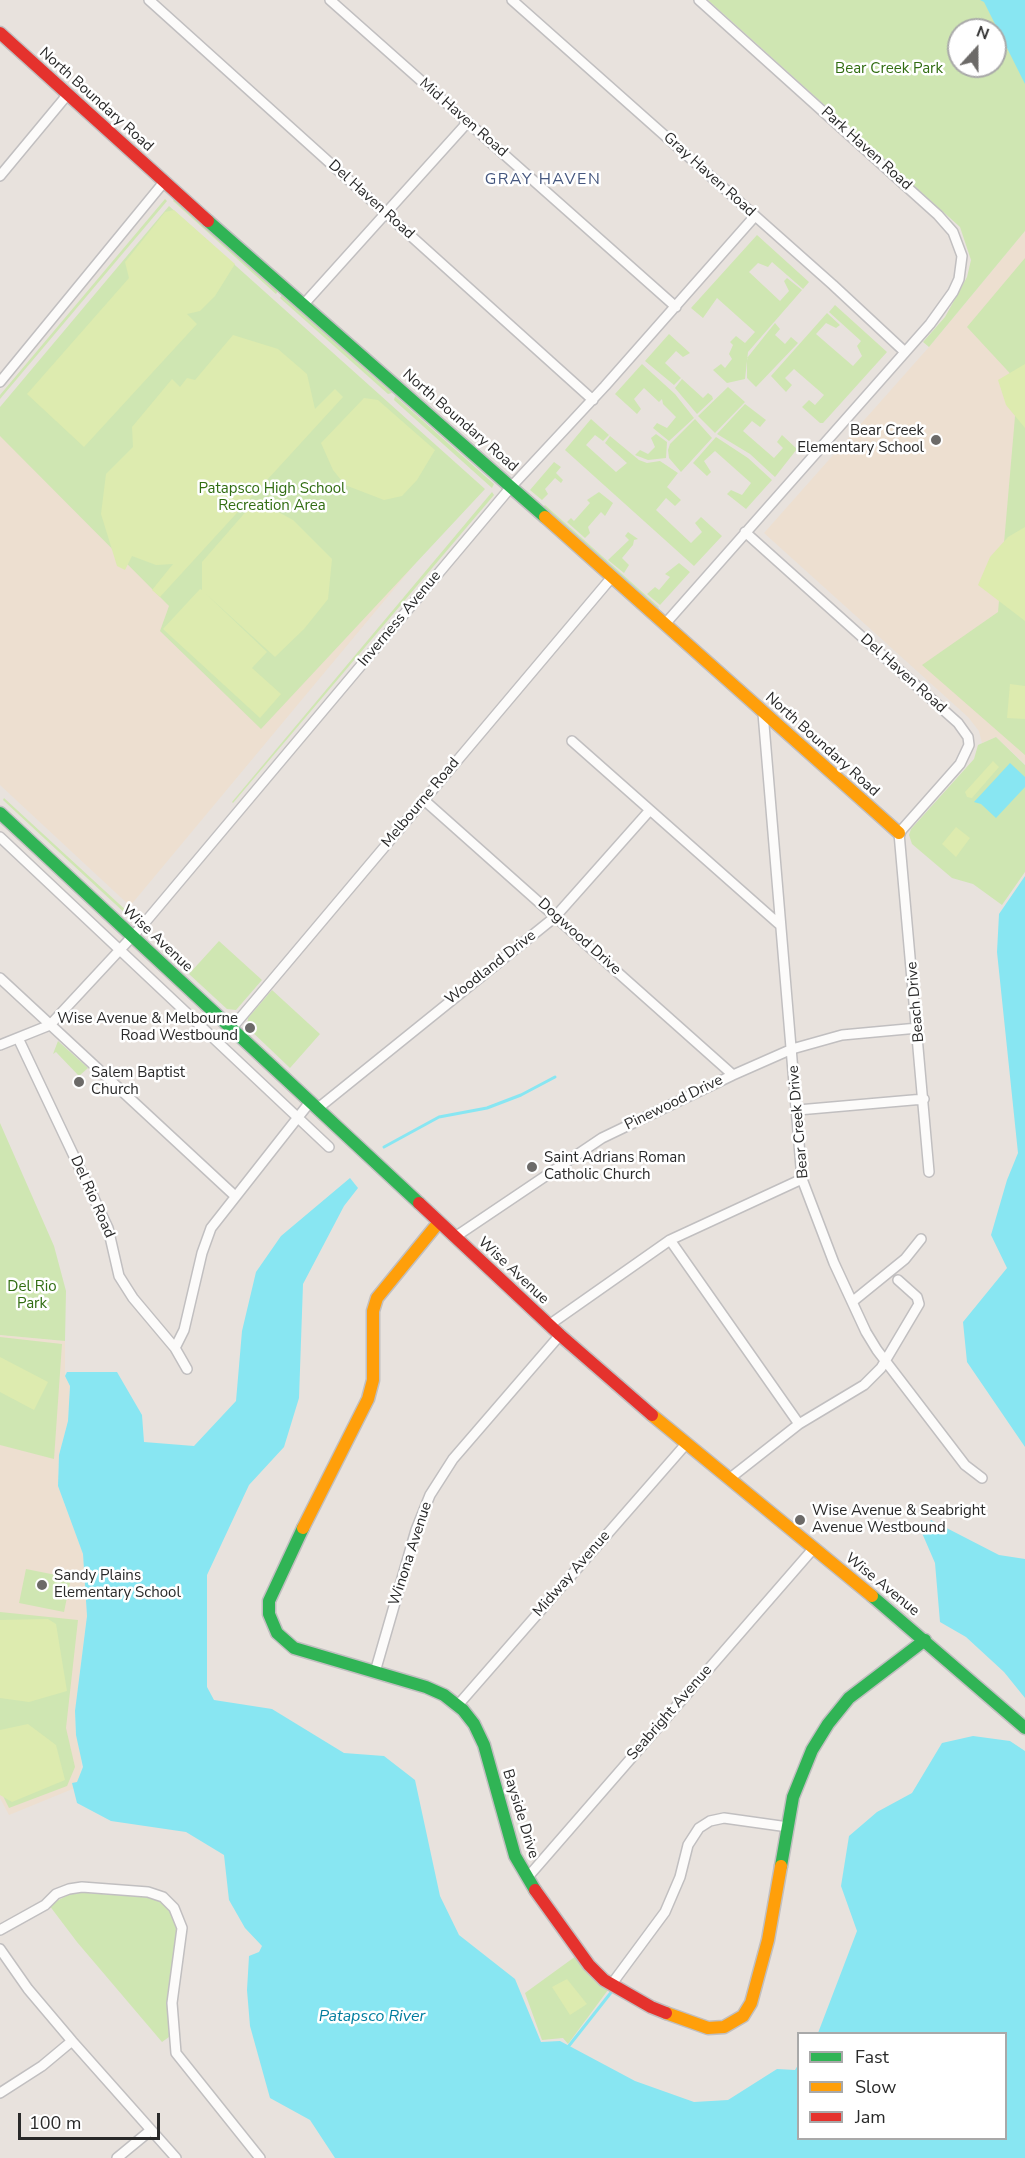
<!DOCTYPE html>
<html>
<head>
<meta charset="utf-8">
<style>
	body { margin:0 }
	#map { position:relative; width:1025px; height:2158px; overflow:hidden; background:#e8e2dd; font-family:"Nunito Sans",sans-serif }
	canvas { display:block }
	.legend { position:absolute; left:797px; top:2032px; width:210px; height:108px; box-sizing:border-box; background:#fff; border:2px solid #a9a9a9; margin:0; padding:8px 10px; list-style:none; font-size:18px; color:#292929 }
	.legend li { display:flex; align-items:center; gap:12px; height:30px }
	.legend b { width:30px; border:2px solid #a9a9a9 }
	.north { position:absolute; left:947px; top:18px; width:60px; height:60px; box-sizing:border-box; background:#fff; border:2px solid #a9a9a9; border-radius:50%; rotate:21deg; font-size:16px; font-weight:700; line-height:24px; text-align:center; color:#292929 }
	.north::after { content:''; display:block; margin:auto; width:21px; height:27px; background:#6c6a68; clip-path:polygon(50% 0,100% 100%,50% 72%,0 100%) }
	.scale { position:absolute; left:18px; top:2113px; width:142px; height:27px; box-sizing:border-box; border:3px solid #292929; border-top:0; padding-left:8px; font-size:18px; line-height:21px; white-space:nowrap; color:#292929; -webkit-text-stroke:4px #fff; paint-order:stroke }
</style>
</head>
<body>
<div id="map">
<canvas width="1025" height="2158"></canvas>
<ul class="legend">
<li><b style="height:8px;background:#30b455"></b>Fast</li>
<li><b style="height:8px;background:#ff9f0a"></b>Slow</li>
<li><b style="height:8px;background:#e5322d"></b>Jam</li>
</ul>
<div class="north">N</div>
<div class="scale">100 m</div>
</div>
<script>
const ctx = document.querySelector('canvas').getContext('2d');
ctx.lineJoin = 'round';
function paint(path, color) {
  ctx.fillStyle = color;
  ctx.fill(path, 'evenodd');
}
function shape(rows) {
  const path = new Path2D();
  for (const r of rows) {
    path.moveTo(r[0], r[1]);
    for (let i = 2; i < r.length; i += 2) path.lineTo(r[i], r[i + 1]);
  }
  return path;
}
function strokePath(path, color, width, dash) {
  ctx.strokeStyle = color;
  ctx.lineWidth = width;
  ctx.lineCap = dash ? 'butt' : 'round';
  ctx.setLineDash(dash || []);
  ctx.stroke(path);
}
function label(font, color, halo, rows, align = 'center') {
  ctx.font = font + ' "Nunito Sans",sans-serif';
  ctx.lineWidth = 5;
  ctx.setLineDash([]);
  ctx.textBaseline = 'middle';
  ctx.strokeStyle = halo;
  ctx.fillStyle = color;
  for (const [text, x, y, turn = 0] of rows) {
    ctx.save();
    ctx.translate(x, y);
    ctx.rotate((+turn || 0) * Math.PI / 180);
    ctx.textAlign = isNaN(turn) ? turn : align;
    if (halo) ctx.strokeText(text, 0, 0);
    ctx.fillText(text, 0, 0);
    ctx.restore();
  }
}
const education = shape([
	[1025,231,1025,764,996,737,982,743,979,731,968,717,764,533,929,347],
	[0,413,474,493,130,906,0,785],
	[0,1335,65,1341,65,1376,70,1386,68,1421,59,1455,58,1486,83,1554,87,1616,75,1711,76,1735,82,1753,80,1775,75,1788,9,1815,0,1798]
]);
const green = shape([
	[708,0,987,0,1025,52,1025,231,929,347,923,342,945,317,967,277,971,260,960,227],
	[959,30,995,30,995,66,959,66],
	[175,198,275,289,278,291,276,294,173,201],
	[165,199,167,201,0,399,0,395],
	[169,206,485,489,261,729,160,631,169,606,0,436,0,407],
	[757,235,809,282,803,289,772,262,768,267,758,263,749,272,780,301,789,291,784,281,787,278,802,290,748,352,745,379,727,383,713,370,721,364,725,368,732,359,729,354,733,345,730,342,736,336,745,343,755,332,717,298,703,318,691,308],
	[1025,258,1025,755,922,665,998,612,1018,382,967,327],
	[282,295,392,393,388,394,280,298],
	[835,305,887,352,823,423,820,423,802,407,809,400,815,405,824,395,794,369,785,378,792,385,786,392,771,376,827,313,840,325,836,328,826,323,816,334,853,366,862,356,857,346,861,341,829,312],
	[775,323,780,329,775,335,785,344,791,337,798,343,756,387,747,378,747,358],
	[669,334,690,353,683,357,676,351,665,363,681,378,674,385,645,361],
	[642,364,675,394,694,418,669,441,653,428,657,423,667,428,676,417,663,404,662,399,659,402,644,388,634,399,641,409,637,414,615,394],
	[682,379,703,398,708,393,712,396,713,399,697,414,675,388],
	[728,387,745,402,715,433,698,416],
	[395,396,494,484,492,488,394,400],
	[745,404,766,420,760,427,752,421,743,431,774,458,783,448,777,442,782,435,797,449,775,477,750,454,717,434],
	[591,419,609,435,603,441,595,435,586,445,616,472,627,463,605,443,610,436,639,460,647,463,660,461,678,473,667,487,681,500,675,506,666,498,656,510,691,543,702,532,695,523,701,517,722,536,694,566,565,450],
	[695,419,712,438,681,472,669,458,668,450,670,444],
	[656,434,667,442,666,458,648,460,635,455,640,450,648,454,655,447,651,438],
	[716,437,748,458,772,480,746,509,727,494,731,490,742,495,751,483,715,451,704,461,711,472,707,476,693,463],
	[554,462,561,467,556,473,563,480,561,483,555,478,545,489,548,494,542,500,530,490],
	[492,492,494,495,233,803,232,802],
	[599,492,613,503,605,516,601,512,588,527,590,533,585,538,567,522,571,518,574,521,590,503,587,500],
	[545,505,659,607,658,608,543,507],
	[628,532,638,539,634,540,633,545,622,558,629,565,624,573,608,560,629,540,625,536],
	[679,563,690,572,660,605,647,594,655,587,659,590,670,577,665,574],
	[996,737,1025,765,1025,872,1002,905,973,884,952,878,912,844,909,835,911,829,974,759,978,745],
	[4,798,130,914,128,916,3,800],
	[219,941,262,980,236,1010,227,1009,189,974],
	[272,990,320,1034,290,1068,247,1027,248,1018],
	[58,1041,88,1068,79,1076,56,1052,53,1054],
	[0,1123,54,1246,66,1291,65,1341,0,1335],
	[0,1337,62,1344,54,1459,0,1445],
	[26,1569,71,1578,64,1612,19,1603],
	[0,1612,78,1620,66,1728,75,1767,67,1786,9,1808,0,1790],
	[74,1892,155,1898,168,1906,177,1921,180,1935,167,1997,169,2037,162,2042,77,1942,49,1905],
	[576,1956,608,1990,568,2044,563,2038,542,2040,525,1993]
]);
const pitch = shape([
	[174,210,235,264,215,296,200,311,187,314,197,324,84,447,27,394,129,278,125,262,165,212],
	[233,335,278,349,307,374,315,409,335,389,343,397,160,597,152,590,173,564,156,565,132,556,125,570,117,566,101,514,106,474,133,447,132,427,172,379,180,387,187,378,195,380],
	[1025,364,1025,428,1006,405,998,380],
	[364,398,378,400,435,450,417,480,402,496,384,500,345,485,333,470,321,443],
	[256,500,293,520,332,559,328,599,304,629,275,657,205,593,267,652,252,668,281,694,260,718,163,629,200,589,202,590,202,562],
	[1025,527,1025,621,978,585,990,557,1008,537],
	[1010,684,1025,686,1025,719,1007,718],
	[993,761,999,767,972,798,967,797,965,792],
	[956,827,970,838,956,857,942,844],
	[0,1357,48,1382,34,1410,0,1392],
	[48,1619,56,1624,67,1691,29,1702,0,1698,0,1620],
	[28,1724,56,1745,65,1780,12,1802,0,1795,0,1730],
	[567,1979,587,2004,570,2015,552,1987]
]);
const water = shape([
	[980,0,1025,0,1025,84,984,2],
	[1010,763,1025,777,1025,787,996,818,981,804,974,802],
	[1025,876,1025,1447,967,1362,963,1322,1007,1268,991,1235,1007,1180,1018,1153,997,952,999,914],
	[350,1178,358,1188,344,1206,303,1284,299,1398,284,1447,249,1485,207,1575,207,1687,214,1700,272,1709,344,1753,384,1756,415,1780,440,1896,459,1935,515,1979,541,2042,560,2041,635,2081,694,2102,728,2100,777,2069,795,2070,798,2065,798,2138,1006,2138,1006,2034,818,2033,857,1931,841,1886,849,1836,877,1812,912,1793,942,1743,973,1736,1010,1741,1025,1751,1025,2158,335,2158,310,2120,270,2098,250,2026,247,1990,249,1956,259,1952,262,1946,245,1928,229,1900,224,1855,186,1832,111,1821,77,1803,72,1783,77,1782,83,1767,76,1735,75,1711,87,1616,83,1554,58,1486,59,1455,68,1421,70,1386,65,1376,67,1372,117,1372,142,1415,144,1442,194,1446,236,1401,242,1331,256,1272,281,1236],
	[931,1520,999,1555,1025,1559,1025,1698,1004,1672,966,1637,940,1622,935,1563,922,1533]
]);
const stream = shape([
	[384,1147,439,1117,487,1108,521,1095,555,1077],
	[568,2047,613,1990]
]);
const street = shape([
	[149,0,593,400],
	[330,0,676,307],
	[512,0,833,285,905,352],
	[0,176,68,94],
	[304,304,467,123],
	[0,382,164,182],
	[745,532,958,723,968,737,969,745,960,764,899,833,929,1172],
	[665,624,930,324,953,292,959,279,962,256,953,232,938,215,699,0],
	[763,713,802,1179,834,1263,866,1332,877,1350,965,1465,982,1478],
	[572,741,780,925],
	[424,800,733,1075],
	[0,837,329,1147],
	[0,978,234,1195],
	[231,1029,612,577],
	[18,1038,108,1228,119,1276,133,1298,175,1348,187,1369],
	[0,1045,50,1025,142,926,511,487,605,386,755,216],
	[317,1109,555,917,650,810],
	[798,1110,924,1099],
	[455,1237,602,1138,733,1075,792,1049,842,1035,918,1028],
	[670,1240,799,1424],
	[852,1302,905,1259,921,1239],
	[549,1325,670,1240,802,1179],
	[175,1348,184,1330,202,1253,211,1228,310,1102],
	[729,1479,799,1424,864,1385,881,1368,919,1304,917,1297,898,1280],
	[375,1672,416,1530,430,1495,453,1459,560,1335],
	[458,1705,686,1444],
	[527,1878,813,1549],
	[0,1930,45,1905,56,1894,69,1889,82,1887,148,1892,163,1897,174,1908,182,1928,172,2003,176,2053,260,2158],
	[0,1949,28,1989,72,2041,176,2158],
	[611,1985,665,1912,680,1877,688,1845,699,1828,710,1821,724,1818,788,1827],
	[0,2093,42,2066,72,2041],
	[117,2158,151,2130]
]);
const fast = shape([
	[208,221,545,517],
	[0,813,419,1203],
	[303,1528,269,1601,269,1614,277,1633,294,1648,426,1687,444,1695,463,1710,474,1724,484,1745,515,1856,535,1890],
	[872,1596,1025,1728],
	[781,1866,793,1797,812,1750,828,1724,849,1698,925,1640]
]);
const slow = shape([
	[545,517,899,833],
	[652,1415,872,1596],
	[303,1528,368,1399,373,1380,373,1311,377,1298,439,1222],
	[666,2013,708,2028,724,2027,743,2016,751,2003,768,1940,781,1866]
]);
const jam = shape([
	[0,33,208,221],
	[419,1203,560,1335,652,1415],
	[535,1890,589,1965,604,1980,651,2007,666,2013]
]);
const markers = [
	[936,440,6,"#6c6a68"],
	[250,1028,6,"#6c6a68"],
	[79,1082,6,"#6c6a68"],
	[532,1167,6,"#6c6a68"],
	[800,1520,6,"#6c6a68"],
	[42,1585,6,"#6c6a68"]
];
const parkNames = [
	["Bear Creek Park",889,69],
	["Patapsco High School",272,489],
	["Recreation Area",272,506],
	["Del Rio",32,1287],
	["Park",32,1304]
];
const streetNames = [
	["North Boundary Road",96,100,42],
	["Mid Haven Road",463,118,41],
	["Park Haven Road",866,149,42],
	["Gray Haven Road",709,175,42],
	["Del Haven Road",371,200,42],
	["North Boundary Road",460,421,41],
	["Inverness Avenue",400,619,-50],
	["Del Haven Road",903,674,42],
	["North Boundary Road",822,745,42],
	["Melbourne Road",421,803,-50],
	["Dogwood Drive",579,937,42],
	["Wise Avenue",157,939,43],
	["Woodland Drive",491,968,-38],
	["Beach Drive",916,1002,-95],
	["Pinewood Drive",674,1103,-26],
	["Bear Creek Drive",799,1122,-95],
	["Del Rio Road",92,1197,66],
	["Wise Avenue",513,1271,43],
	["Winona Avenue",411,1554,-72],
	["Midway Avenue",572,1574,-49],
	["Wise Avenue",882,1585,39],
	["Seabright Avenue",670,1713,-49],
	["Bayside Drive",520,1814,73]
];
const poiNames = [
	["Bear Creek",924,431,"right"],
	["Elementary School",924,448,"right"],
	["Wise Avenue & Melbourne",238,1019,"right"],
	["Road Westbound",238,1036,"right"],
	["Salem Baptist",91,1073],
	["Church",91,1090],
	["Saint Adrians Roman",544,1158],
	["Catholic Church",544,1175],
	["Wise Avenue & Seabright",812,1511],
	["Avenue Westbound",812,1528],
	["Sandy Plains",54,1576],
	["Elementary School",54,1593]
];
const neighbourhoodNames = [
	["GRAY HAVEN",543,180]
];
const waterNames = [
	["Patapsco River",372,2017]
];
paint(education, '#eddfd0');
paint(green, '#cfe6b2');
paint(pitch, '#ddebaf');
paint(water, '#88e6f2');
strokePath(stream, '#88e6f2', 3);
strokePath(street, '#c1bfc0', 12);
strokePath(fast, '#c1bfc0', 15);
strokePath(slow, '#c1bfc0', 15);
strokePath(jam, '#c1bfc0', 15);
strokePath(street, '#fcfbfa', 9);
strokePath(fast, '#30b455', 12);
strokePath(slow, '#ff9f0a', 12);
strokePath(jam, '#e5322d', 12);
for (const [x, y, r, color] of markers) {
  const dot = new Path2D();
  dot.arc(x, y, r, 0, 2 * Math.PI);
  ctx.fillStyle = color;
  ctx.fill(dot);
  strokePath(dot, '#fff', 2);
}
label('15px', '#316d12', '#fff', parkNames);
label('15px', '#292929', '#fff', streetNames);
label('15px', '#292929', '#fff', poiNames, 'left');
ctx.letterSpacing = '1.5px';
label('16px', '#44567e', '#fff', neighbourhoodNames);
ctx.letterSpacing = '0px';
label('italic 16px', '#017d9e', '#fff', waterNames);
</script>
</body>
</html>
